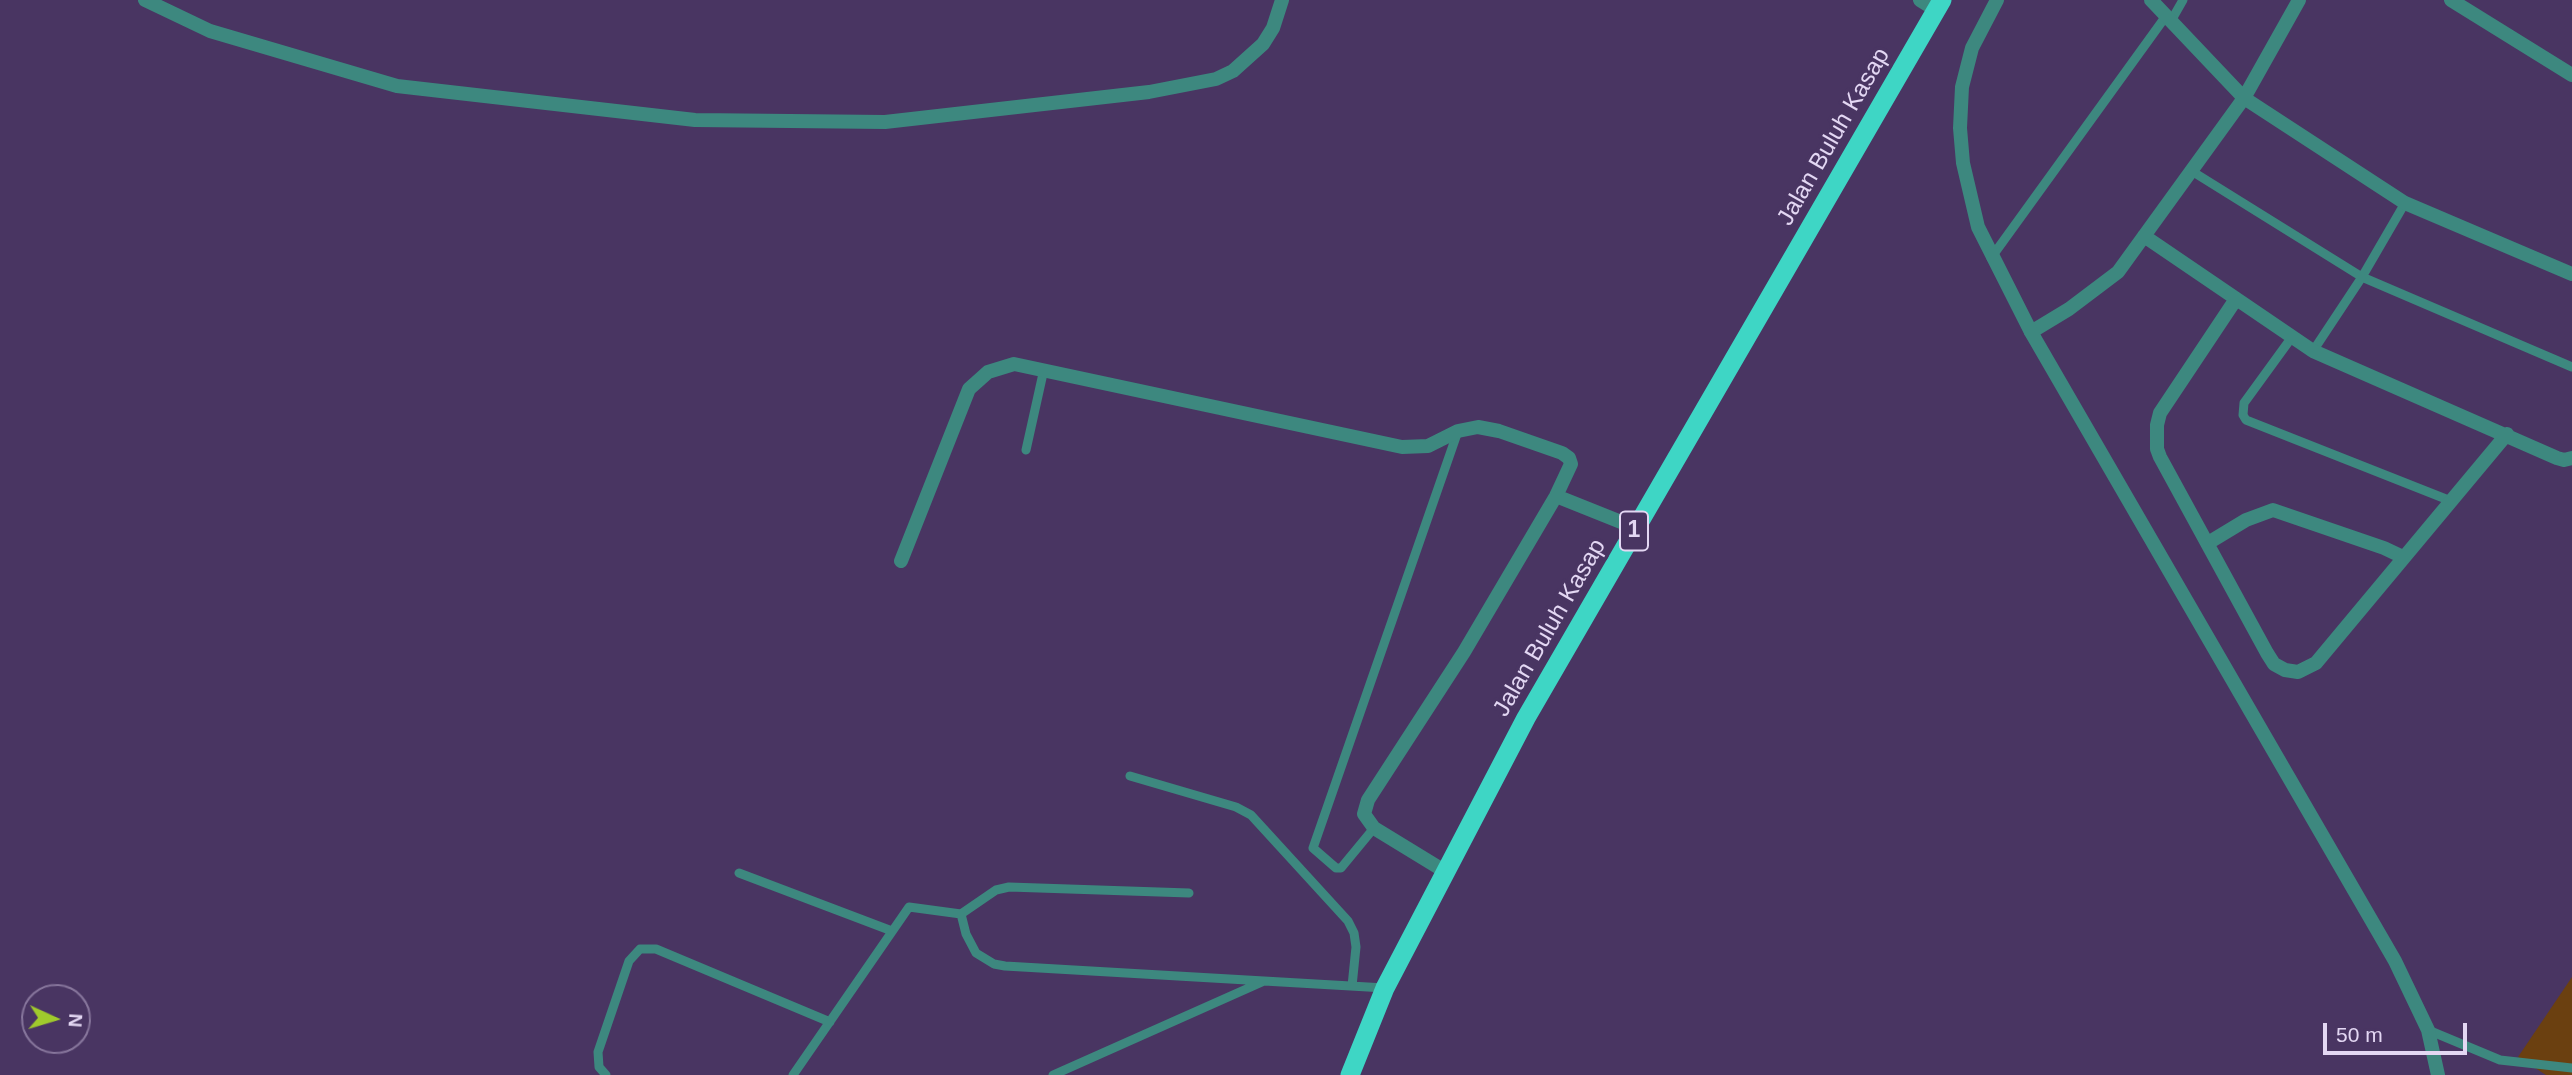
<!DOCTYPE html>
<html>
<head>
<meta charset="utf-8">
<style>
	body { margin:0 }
	#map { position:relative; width:2572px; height:1075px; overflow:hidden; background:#493562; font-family:Arial,sans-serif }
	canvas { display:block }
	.north { position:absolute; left:21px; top:984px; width:70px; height:70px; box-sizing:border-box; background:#493562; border:2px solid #87769c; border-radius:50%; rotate:94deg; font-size:19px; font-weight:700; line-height:28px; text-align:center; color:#e3d7f3 }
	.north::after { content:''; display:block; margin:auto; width:24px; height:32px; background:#a0ca2c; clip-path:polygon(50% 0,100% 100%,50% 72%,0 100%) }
	.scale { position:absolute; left:2323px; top:1023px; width:144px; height:32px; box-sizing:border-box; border:4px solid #e3d7f3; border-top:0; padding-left:9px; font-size:21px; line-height:24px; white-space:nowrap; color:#e3d7f3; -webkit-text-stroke:5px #493562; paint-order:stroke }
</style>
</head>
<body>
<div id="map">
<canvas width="2572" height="1075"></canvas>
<div class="north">N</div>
<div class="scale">50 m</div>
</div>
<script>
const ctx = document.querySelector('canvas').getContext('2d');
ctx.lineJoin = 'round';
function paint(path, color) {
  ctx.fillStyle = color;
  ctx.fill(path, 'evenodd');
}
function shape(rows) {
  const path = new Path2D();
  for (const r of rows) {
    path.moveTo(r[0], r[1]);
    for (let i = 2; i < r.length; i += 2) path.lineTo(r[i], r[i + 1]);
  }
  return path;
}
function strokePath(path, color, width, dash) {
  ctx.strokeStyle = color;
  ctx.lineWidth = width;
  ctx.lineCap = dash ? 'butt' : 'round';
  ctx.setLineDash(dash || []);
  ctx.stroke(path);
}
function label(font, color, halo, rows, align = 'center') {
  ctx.font = font + ' Arial,sans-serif';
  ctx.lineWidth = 7;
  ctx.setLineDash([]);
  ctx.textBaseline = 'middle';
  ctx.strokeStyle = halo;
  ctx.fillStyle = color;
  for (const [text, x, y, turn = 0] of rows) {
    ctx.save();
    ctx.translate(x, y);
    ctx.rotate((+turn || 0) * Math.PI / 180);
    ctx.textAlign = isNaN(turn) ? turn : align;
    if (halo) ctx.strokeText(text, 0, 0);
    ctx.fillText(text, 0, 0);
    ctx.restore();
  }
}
const green = shape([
	[2572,977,2572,1075,2546,1075,2518,1057]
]);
const service = shape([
	[2171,21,2183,0],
	[2190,170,2362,277,2572,367],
	[1991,258,2166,16],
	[2292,337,2244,403,2243,415,2246,420,2451,501],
	[2313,351,2362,277,2405,203],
	[1026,450,1044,369],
	[1130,776,1236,807,1251,815,1348,921,1354,933,1356,947,1352,986],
	[1374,828,1341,868,1336,868,1313,848,1458,431],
	[739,873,892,931],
	[961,914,996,890,1009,887,1189,893],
	[2428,1030,2500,1060,2572,1068],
	[606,1075,599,1067,598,1052,629,961,640,949,656,949,830,1022],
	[793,1075,909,907,961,914,966,934,976,953,994,964,1005,966,1385,988],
	[1053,1075,1262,982]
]);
const minor = shape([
	[145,0,210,31,397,86,695,120,885,122,1149,92,1216,79,1233,71,1263,44,1273,28,1282,0],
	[1920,0,1936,10],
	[2151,0,2244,98,2405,203,2572,274],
	[2451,0,2572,75],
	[2144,236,2313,351,2557,458,2564,460,2572,458],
	[2236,299,2160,413,2157,425,2157,449,2160,457,2267,653,2274,664,2285,670,2298,672,2316,663,2507,434],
	[2031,332,2069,309,2118,272,2244,98,2299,0],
	[1556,496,1636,528],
	[2208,543,2246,520,2273,510,2384,548,2403,557],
	[901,561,969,389,988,372,1014,364,1402,447,1428,446,1458,431,1478,427,1499,431,1562,453,1569,458,1571,464,1556,496,1464,652,1368,800,1364,814,1374,828,1446,872]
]);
const tertiary = shape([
	[1997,0,1972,48,1962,87,1960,128,1963,163,1978,227,2031,332,2395,961,2428,1030,2438,1075]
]);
const trunk = shape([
	[1350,1075,1385,988,1526,718,1942,0]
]);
const shields = [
	[1634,531,28]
];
const shieldNames = [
	["1",1634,531]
];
const streetNames = [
	["Jalan Buluh Kasap",1834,137,-60],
	["Jalan Buluh Kasap",1550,628,-60]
];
paint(green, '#6b4010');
strokePath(service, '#3d887f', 9);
strokePath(minor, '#3d887f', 14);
strokePath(tertiary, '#3d887f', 14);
strokePath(trunk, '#3ed6c5', 19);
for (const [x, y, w] of shields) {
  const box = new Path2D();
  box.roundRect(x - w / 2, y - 19.5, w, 39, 5);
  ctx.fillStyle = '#493562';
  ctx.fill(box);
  strokePath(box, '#e3d7f3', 2);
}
label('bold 23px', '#e3d7f3', null, shieldNames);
label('24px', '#e3d7f3', '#493562', streetNames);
</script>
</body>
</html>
